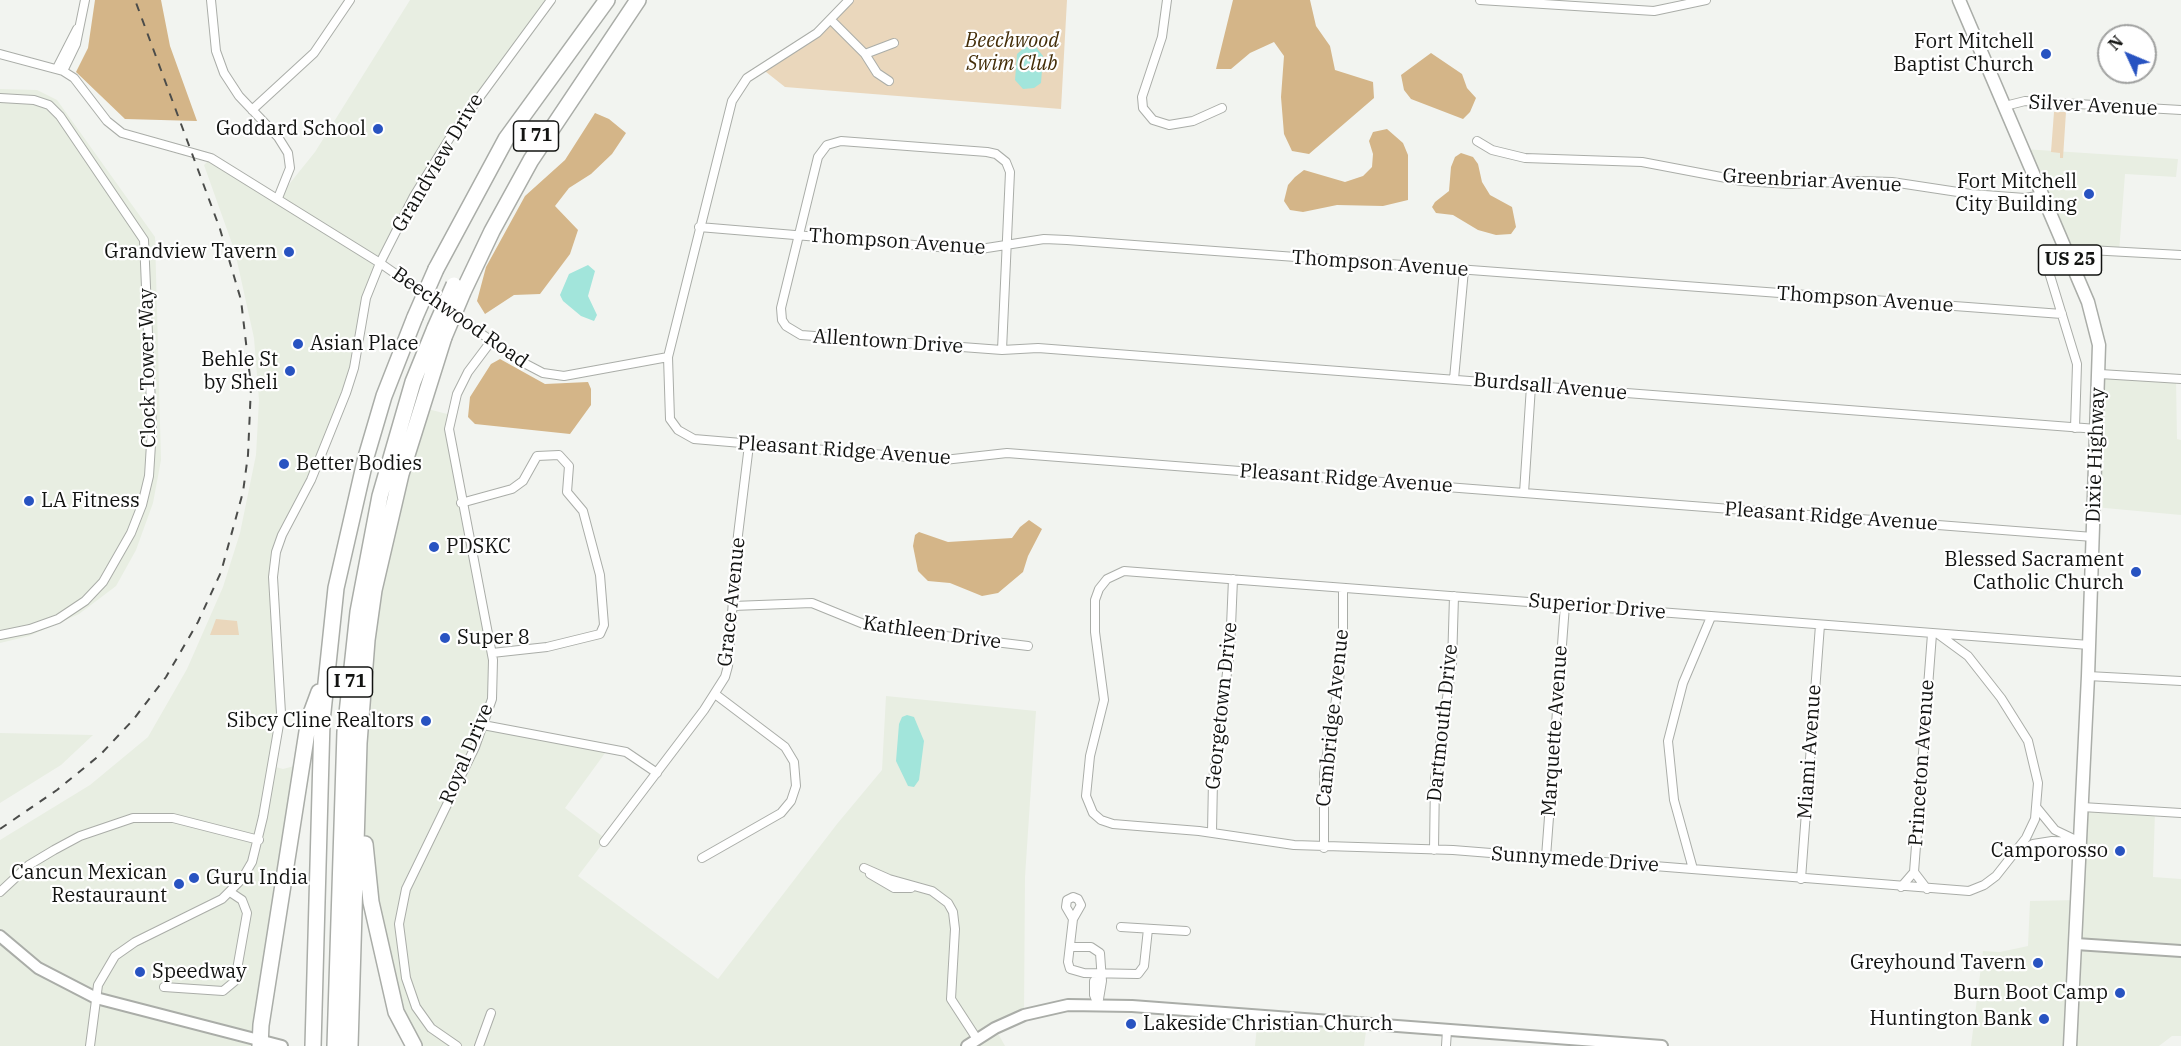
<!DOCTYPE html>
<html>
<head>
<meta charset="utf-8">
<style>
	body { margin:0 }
	#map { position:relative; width:2181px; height:1046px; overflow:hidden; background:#f2f4f0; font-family:"IBM Plex Serif",serif }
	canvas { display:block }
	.north { position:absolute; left:2097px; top:24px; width:60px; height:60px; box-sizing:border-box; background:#fff; border:2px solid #a0a1a0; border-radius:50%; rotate:314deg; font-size:16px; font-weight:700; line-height:24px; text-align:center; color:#121311 }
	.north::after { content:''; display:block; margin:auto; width:21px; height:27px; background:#2853c1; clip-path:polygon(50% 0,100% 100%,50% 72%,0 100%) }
</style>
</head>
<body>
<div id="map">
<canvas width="2181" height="1046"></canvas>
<div class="north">N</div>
</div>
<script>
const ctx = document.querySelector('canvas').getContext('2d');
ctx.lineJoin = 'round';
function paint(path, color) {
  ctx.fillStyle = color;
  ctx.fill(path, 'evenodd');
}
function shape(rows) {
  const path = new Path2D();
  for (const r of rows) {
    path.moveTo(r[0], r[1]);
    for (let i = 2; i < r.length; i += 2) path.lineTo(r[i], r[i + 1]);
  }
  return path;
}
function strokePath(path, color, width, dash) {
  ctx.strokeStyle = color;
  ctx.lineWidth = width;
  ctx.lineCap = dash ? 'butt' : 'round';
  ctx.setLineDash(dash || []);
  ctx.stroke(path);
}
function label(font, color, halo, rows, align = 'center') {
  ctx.font = font + ' "IBM Plex Serif",serif';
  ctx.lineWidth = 4.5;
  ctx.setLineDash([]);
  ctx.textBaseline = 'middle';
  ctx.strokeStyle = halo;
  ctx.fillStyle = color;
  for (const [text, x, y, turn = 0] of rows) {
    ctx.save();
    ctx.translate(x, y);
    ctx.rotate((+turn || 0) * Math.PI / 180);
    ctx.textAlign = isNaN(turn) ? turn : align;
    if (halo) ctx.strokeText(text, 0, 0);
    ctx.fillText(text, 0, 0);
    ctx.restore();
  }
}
const built = shape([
	[410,0,551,0,451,136,372,279,346,393,276,552,281,705,272,766,283,769,302,764,260,1046,0,1046,0,840,90,785,148,737,187,669,223,587,240,533,256,455,259,400,254,338,235,252,204,165,211,158,278,198,315,152],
	[0,89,37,90,57,100,155,237,161,460,153,503,136,550,116,586,79,614,29,636,0,643],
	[2023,149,2178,159,2176,177,2125,174,2119,252,2089,250,2068,255],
	[2100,374,2176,378,2177,439,2181,440,2181,515,2094,507],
	[420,407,451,415,449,429,494,674,484,725,608,749,565,808,606,839,578,876,718,979,837,824,882,770,886,696,1036,711,1025,877,1024,1015,995,1028,1005,1046,414,1046,407,1036,365,859,364,833,366,737,378,591],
	[0,733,93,735,61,765,0,803],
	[2082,807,2155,811,2153,877,2181,879,2181,1036,2172,1036,2159,1046,1971,1046,1983,951,2000,952,2028,946,2030,901,2078,900],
	[1258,1016,1367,1024,1364,1046,1255,1046]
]);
const green = shape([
	[849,0,1067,0,1061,109,785,87,761,68,807,40],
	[2054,112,2066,112,2063,158,2060,158,2060,153,2051,152],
	[216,619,237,621,239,635,210,635]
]);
const forest = shape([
	[95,0,161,0,170,46,197,121,125,119,76,72,88,48],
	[1233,0,1310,0,1316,26,1330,46,1335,70,1373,82,1374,98,1309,154,1292,151,1284,134,1281,97,1284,56,1274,42,1250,53,1231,69,1216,69],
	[1431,53,1462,74,1467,88,1476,98,1470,112,1463,119,1411,99,1404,90,1401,75],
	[595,113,609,119,626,133,612,154,591,174,569,188,555,206,578,230,570,254,540,294,514,295,485,314,477,301,486,267,525,196,565,160],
	[1387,129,1403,143,1408,155,1408,200,1383,206,1337,205,1303,212,1290,210,1284,201,1288,185,1295,177,1304,170,1345,182,1363,176,1372,167,1373,154,1369,141,1373,132],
	[1461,153,1473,157,1478,164,1482,182,1490,195,1512,207,1516,227,1511,234,1496,235,1478,230,1453,215,1436,213,1432,207,1435,202,1449,191,1451,167,1455,157],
	[500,359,545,384,588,382,591,389,591,405,570,434,475,424,468,417,470,397,491,364],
	[1029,520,1042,529,1028,556,1023,572,998,593,982,596,950,583,928,581,918,571,913,546,915,535,919,532,948,542,1012,538,1020,527]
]);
const water = shape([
	[1025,47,1036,47,1043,56,1041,83,1034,88,1023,89,1015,80,1017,54],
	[588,265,595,271,588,296,597,315,594,321,581,316,563,301,560,295,569,274],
	[907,715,914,717,924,741,919,780,914,787,908,786,896,761,899,724,902,717]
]);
const minor = shape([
	[211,0,216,51,224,73,239,96,278,137,288,153,290,168,278,198],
	[1167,0,1162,37,1142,97,1143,108,1153,120,1169,125,1193,121,1222,108],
	[1480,0,1654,11,1706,0],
	[831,20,865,54,894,43],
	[0,54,63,71,74,78,107,121,122,133,211,158,380,263,522,362,543,373,564,376,668,357,732,101,747,78,817,33,849,0],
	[865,54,877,73,889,81],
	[57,68,77,29],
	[63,71,76,44,85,0],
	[0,98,34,100,49,105,60,116,144,240,152,428,149,476,142,505,131,533,103,582,85,601,58,619,30,629,0,635],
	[2005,106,2025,101,2181,110],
	[252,110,314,53,350,0],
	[1477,141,1492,150,1525,158,1642,162,1742,181,1791,184,1857,181,1892,182,1971,194,2025,198,2043,195],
	[699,227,974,250,1044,239,1067,240,2062,314],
	[2068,255,2089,250,2181,255],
	[2048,269,2077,364,2075,428],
	[1002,350,1010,172,1006,162,996,154,987,152,841,141,827,145,818,157,781,308,782,320,786,326,801,335,1002,350,1038,348,2097,429],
	[668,357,670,419,678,430,694,439,944,460,1007,453,2093,537],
	[2100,374,2181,379],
	[1454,379,1464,270],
	[1524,493,1531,386],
	[461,503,512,489,523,481,537,456,559,455,569,466,567,492,583,511,600,575,604,625,600,634,547,647,492,653],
	[733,606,812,603,871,627,1028,646],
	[1938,634,1968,656,2001,698,2028,741,2038,783,2035,819,2026,838,1996,876,1984,885,1969,891,1453,850,1294,845,1199,831,1113,824,1101,820,1093,813,1086,796,1090,756,1104,700,1095,632,1095,600,1099,589,1107,579,1124,571,2089,645],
	[2088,676,2181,681],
	[483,725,626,752,657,773],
	[2082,807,2181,813],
	[2037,808,2055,830,2076,840],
	[1212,832,1213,780,1230,650,1233,579],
	[604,842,704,710,725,677,728,666,738,535,749,445],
	[1324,848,1324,773,1339,681,1343,637,1343,588],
	[1434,850,1435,778,1452,664,1454,596],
	[2019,852,2033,844,2052,841,2080,842],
	[1546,857,1565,605],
	[702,858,781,813,791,801,796,786,794,762,785,747,715,694],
	[864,868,889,879,932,891,948,903,953,912,955,929,951,999,977,1039],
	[1693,869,1674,800,1668,741,1683,683,1711,617],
	[1914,872,1927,889],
	[870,874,894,888,911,888],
	[1801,879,1820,625],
	[1901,887,1914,872,1932,634],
	[0,892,29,865,54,850,80,836,133,818,173,818,259,840],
	[1073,919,1066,907,1067,900,1073,897,1078,899,1081,905,1073,919,1068,962,1070,969,1084,973,1138,974,1144,966,1148,929],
	[1121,927,1186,931],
	[1070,947,1091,947,1100,953,1102,981,1098,1005],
	[164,987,223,991,235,981,247,913,242,900,230,892],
	[1098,1005,1094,995,1094,981,1101,974],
	[90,1046,98,985,115,956,135,942,222,899,242,879,252,862,263,817,281,713,273,577,276,552,282,535,311,480,346,393,354,368,366,298,380,263,414,196,451,136,551,0],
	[457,1046,431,1028,416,1007,406,978,399,924,406,889,475,747,492,699,493,660,449,429,457,394,468,372,492,340],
	[479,1046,491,1013],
	[1446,1046,1447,1030]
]);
const secondary = shape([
	[0,936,38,968,96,998,282,1046],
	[2076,944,2181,951],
	[967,1046,995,1028,1024,1015,1068,1005,1132,1006,1662,1046]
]);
const primary = shape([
	[1959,0,2088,302,2099,345,2088,676,2070,1046]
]);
const motorway = shape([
	[436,269,506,139,607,0],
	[463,292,492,231,531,160,638,0],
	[365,844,371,902,396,1012,414,1046],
	[260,1046,261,1025,309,719,319,692],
	[313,1046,322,721,336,588,366,457,384,396,415,317],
	[335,1046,345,732,358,612,380,496,413,382,435,328],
	[350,1046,359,743,367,640,374,590,401,474,444,337]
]);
const rail = shape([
	[0,829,57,790,100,755,133,720,166,677,198,622,221,572,243,492,248,455,251,386,241,300,220,229,135,0]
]);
const motorwayBridge = shape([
	[415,317,436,269],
	[435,328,454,285],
	[444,337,463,292]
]);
const markers = [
	[2046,54,6,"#2853c1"],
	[378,129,6,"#2853c1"],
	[2089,194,6,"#2853c1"],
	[289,252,6,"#2853c1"],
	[298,344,6,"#2853c1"],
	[290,371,6,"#2853c1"],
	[284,464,6,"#2853c1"],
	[29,501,6,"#2853c1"],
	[434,547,6,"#2853c1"],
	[2136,572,6,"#2853c1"],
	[445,638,6,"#2853c1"],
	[426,721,6,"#2853c1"],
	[2120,851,6,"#2853c1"],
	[194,878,6,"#2853c1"],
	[179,884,6,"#2853c1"],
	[2038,963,6,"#2853c1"],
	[140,972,6,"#2853c1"],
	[2120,993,6,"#2853c1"],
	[2044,1019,6,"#2853c1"],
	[1131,1024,6,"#2853c1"]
];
const shields = [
	[536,136,45],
	[2070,260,63],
	[350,682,45]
];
const shieldNames = [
	["I 71",536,136],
	["US 25",2070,260],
	["I 71",350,682]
];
const parkNames = [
	["Beechwood",1012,41],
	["Swim Club",1012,64]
];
const poiNames = [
	["Fort Mitchell",2034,42],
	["Baptist Church",2034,65],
	["Goddard School",366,129],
	["Fort Mitchell",2077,182],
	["City Building",2077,205],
	["Grandview Tavern",277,252],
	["Asian Place",310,344,"left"],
	["Behle St",278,360],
	["by Sheli",278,383],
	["Better Bodies",296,464,"left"],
	["LA Fitness",41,501,"left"],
	["PDSKC",446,547,"left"],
	["Blessed Sacrament",2124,560],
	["Catholic Church",2124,583],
	["Super 8",457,638,"left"],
	["Sibcy Cline Realtors",414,721],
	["Camporosso",2108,851],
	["Cancun Mexican",167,873],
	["Restauraunt",167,896],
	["Guru India",206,878,"left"],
	["Greyhound Tavern",2026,963],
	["Speedway",152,972,"left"],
	["Burn Boot Camp",2108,993],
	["Huntington Bank",2032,1019],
	["Lakeside Christian Church",1143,1024,"left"]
];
const streetNames = [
	["Silver Avenue",2093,106,3],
	["Grandview Drive",438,163,-59],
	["Greenbriar Avenue",1812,181,3],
	["Thompson Avenue",897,242,4],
	["Thompson Avenue",1380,264,4],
	["Thompson Avenue",1865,300,4],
	["Beechwood Road",460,318,35],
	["Allentown Drive",888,342,4],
	["Clock Tower Way",148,368,-91],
	["Burdsall Avenue",1550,387,5],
	["Pleasant Ridge Avenue",844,451,4],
	["Dixie Highway",2096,455,-88],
	["Pleasant Ridge Avenue",1346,479,4],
	["Pleasant Ridge Avenue",1831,517,4],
	["Grace Avenue",732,602,-84],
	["Superior Drive",1597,607,5],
	["Kathleen Drive",932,633,8],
	["Georgetown Drive",1222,706,-84],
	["Cambridge Avenue",1333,718,-84],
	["Dartmouth Drive",1443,723,-84],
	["Marquette Avenue",1555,731,-86],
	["Miami Avenue",1810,752,-86],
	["Royal Drive",467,754,-67],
	["Princeton Avenue",1922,763,-86],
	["Sunnymede Drive",1575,860,4]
];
paint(built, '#e8eee2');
paint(green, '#ead7bc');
paint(forest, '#d4b588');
paint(water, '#a2e5db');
strokePath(minor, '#aaada8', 10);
strokePath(secondary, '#aaada8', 14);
strokePath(primary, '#aaada8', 15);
strokePath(motorway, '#aaada8', 18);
strokePath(minor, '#fff', 8);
strokePath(secondary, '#fff', 10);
strokePath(primary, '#fff', 12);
strokePath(motorway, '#fff', 15);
strokePath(rail, '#4b4c4a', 2, [8, 8]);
strokePath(motorwayBridge, '#aaada8', 18, []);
strokePath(motorwayBridge, '#fff', 15);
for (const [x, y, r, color] of markers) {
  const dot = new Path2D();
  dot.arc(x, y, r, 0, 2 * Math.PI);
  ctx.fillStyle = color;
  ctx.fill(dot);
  strokePath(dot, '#fff', 2);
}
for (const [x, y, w] of shields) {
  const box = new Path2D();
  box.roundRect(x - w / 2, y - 15, w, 30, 4.5);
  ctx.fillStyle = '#fff';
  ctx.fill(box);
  strokePath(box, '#121311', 1.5);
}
label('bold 18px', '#121311', null, shieldNames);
label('italic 20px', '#432d08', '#fff', parkNames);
label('20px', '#121311', '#fff', poiNames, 'right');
label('20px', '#121311', '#fff', streetNames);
</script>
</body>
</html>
